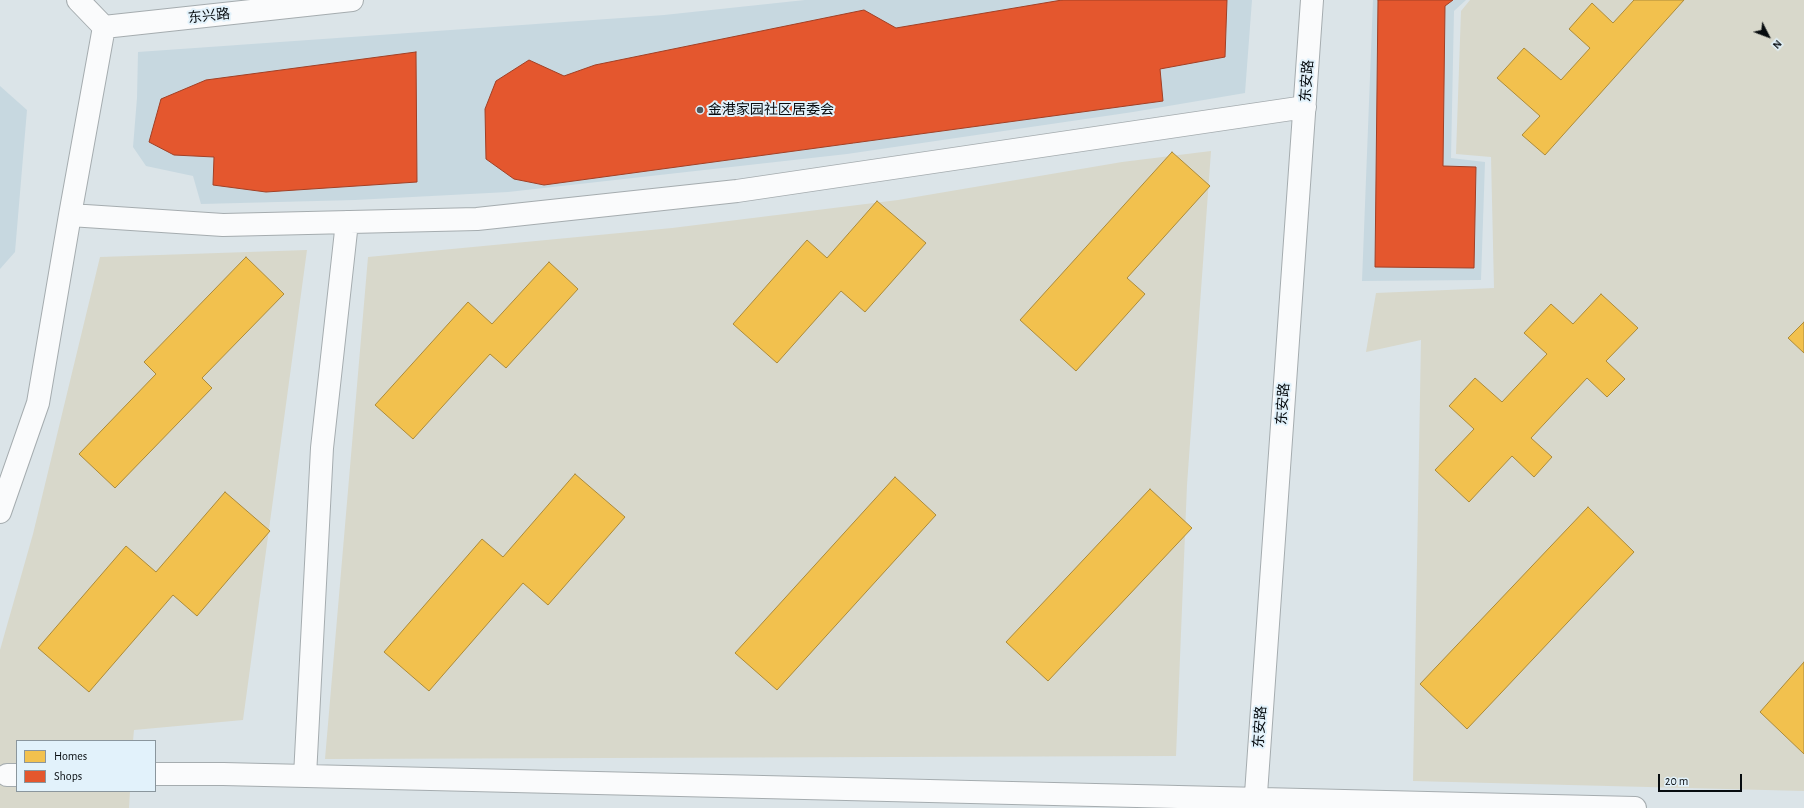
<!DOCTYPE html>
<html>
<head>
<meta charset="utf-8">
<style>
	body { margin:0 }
	#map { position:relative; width:1804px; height:808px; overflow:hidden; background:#dbe4e8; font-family:"Alegreya Sans",sans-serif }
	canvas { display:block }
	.legend { position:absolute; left:16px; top:740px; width:140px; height:52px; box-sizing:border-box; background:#e2f2fb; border:1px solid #8a969d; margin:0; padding:5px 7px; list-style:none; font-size:12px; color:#070c0f }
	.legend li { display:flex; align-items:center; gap:8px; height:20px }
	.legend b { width:20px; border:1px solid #8a969d }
	.north { position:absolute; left:1748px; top:16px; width:40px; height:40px; -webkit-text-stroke:3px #e2f2fb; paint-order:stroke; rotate:132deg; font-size:11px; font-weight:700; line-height:16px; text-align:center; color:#070c0f }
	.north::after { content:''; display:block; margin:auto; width:14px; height:18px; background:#070c0f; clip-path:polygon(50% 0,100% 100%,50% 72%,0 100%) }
	.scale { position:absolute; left:1658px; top:774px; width:84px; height:18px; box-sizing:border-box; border:2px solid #070c0f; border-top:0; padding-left:5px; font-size:12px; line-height:14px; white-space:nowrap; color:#070c0f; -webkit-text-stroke:3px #e2f2fb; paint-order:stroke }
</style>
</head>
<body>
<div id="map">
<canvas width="1804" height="808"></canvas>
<ul class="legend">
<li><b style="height:11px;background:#f2c14e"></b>Homes</li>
<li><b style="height:11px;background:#e4572e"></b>Shops</li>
</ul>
<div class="north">N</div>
<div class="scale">20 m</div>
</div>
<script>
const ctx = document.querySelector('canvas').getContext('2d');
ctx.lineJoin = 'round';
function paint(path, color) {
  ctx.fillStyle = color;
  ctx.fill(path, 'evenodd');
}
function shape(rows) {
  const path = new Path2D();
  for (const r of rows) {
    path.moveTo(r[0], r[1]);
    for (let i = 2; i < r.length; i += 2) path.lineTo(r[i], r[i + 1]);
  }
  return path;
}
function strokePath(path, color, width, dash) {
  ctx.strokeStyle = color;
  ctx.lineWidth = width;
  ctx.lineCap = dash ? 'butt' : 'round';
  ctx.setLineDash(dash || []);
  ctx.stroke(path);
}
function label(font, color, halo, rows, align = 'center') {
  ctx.font = font + ' "Alegreya Sans","Noto Sans SC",sans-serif';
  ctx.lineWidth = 4;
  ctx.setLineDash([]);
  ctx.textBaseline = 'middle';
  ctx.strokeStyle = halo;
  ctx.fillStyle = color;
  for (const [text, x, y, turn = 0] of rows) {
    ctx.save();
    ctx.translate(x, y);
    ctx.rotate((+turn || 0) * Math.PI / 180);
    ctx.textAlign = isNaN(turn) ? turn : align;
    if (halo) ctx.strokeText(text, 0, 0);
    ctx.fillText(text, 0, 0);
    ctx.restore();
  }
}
const built = shape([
	[805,0,1252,0,1245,93,1133,112,847,154,508,192,355,200,201,204,193,176,146,166,133,147,137,98,138,52,664,15],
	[1373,0,1466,0,1454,11,1451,158,1485,162,1481,280,1362,281],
	[0,86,27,110,15,252,0,269]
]);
const green = shape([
	[1470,0,1804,0,1804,791,1413,781,1421,340,1366,352,1376,293,1494,288,1491,157,1456,154,1461,11],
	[1211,151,1187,485,1176,756,325,759,368,257,672,228,898,200,1122,162],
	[307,250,243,720,134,730,133,741,17,741,17,791,130,791,129,808,0,808,0,650,33,534,100,257]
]);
const homes = shape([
	[1634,0,1684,0,1545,155,1522,135,1540,116,1497,78,1524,48,1561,80,1590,48,1569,29,1592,3,1613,23,1634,0],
	[1172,152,1210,186,1127,278,1145,294,1076,371,1020,320,1172,152],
	[877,201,926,243,865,312,841,291,777,363,733,324,807,240,827,258,877,201],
	[246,257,284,294,202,378,212,388,115,488,79,454,156,374,144,362,246,257],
	[549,262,578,289,506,368,490,354,413,439,375,405,468,302,492,324,549,262],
	[1601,294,1638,328,1606,361,1625,379,1607,397,1587,378,1531,438,1552,457,1534,477,1512,456,1469,502,1435,470,1474,429,1449,406,1475,378,1502,402,1547,354,1524,333,1551,304,1573,324,1601,294],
	[1804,322,1804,353,1788,338,1804,322],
	[575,474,625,517,548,605,523,583,429,691,384,652,482,539,503,557,575,474],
	[895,477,936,515,777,690,735,653,895,477],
	[1150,489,1192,528,1048,681,1006,642,1150,489],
	[225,492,270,531,197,616,173,595,89,692,38,648,126,546,156,572,225,492],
	[1588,507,1634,552,1467,729,1420,684,1588,507],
	[1804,662,1804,754,1760,712,1804,662]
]);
const shops = shape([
	[1062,0,1227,0,1225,57,1160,69,1163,101,544,185,514,179,486,159,485,109,496,81,529,60,564,76,595,65,864,10,896,28,1062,0],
	[1378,0,1453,0,1445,6,1443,166,1476,167,1474,268,1375,267,1378,0],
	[416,52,417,182,266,192,213,185,214,157,174,155,149,142,161,99,206,80,416,52]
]);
const minor = shape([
	[78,0,104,27,352,0],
	[70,215,223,225,477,219,737,191,1305,107],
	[0,512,38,403,70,215,104,27],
	[155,774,223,774,1635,808],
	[7,775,17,775],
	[305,776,322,448,347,222],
	[1255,808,1312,0]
]);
const markers = [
	[700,110,4,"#51585b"]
];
const streetNames = [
	["东兴路",209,16,-6],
	["东安路",1307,81,-86],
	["东安路",1283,404,-86],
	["东安路",1260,727,-86]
];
const poiNames = [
	["金港家园社区居委会",708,110]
];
paint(built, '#c7d8e0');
paint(green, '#d8d8cb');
paint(homes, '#f2c14e');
strokePath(homes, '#ac8b3b', 1);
paint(shops, '#e4572e');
strokePath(shops, '#a24025', 1);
strokePath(minor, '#a5acaf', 24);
strokePath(minor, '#fafbfc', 22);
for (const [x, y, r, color] of markers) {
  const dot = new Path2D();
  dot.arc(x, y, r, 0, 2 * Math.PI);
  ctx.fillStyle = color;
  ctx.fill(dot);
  strokePath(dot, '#e2f2fb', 1.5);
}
label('14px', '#070c0f', '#e2f2fb', streetNames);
label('14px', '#070c0f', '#e2f2fb', poiNames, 'left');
</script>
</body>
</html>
